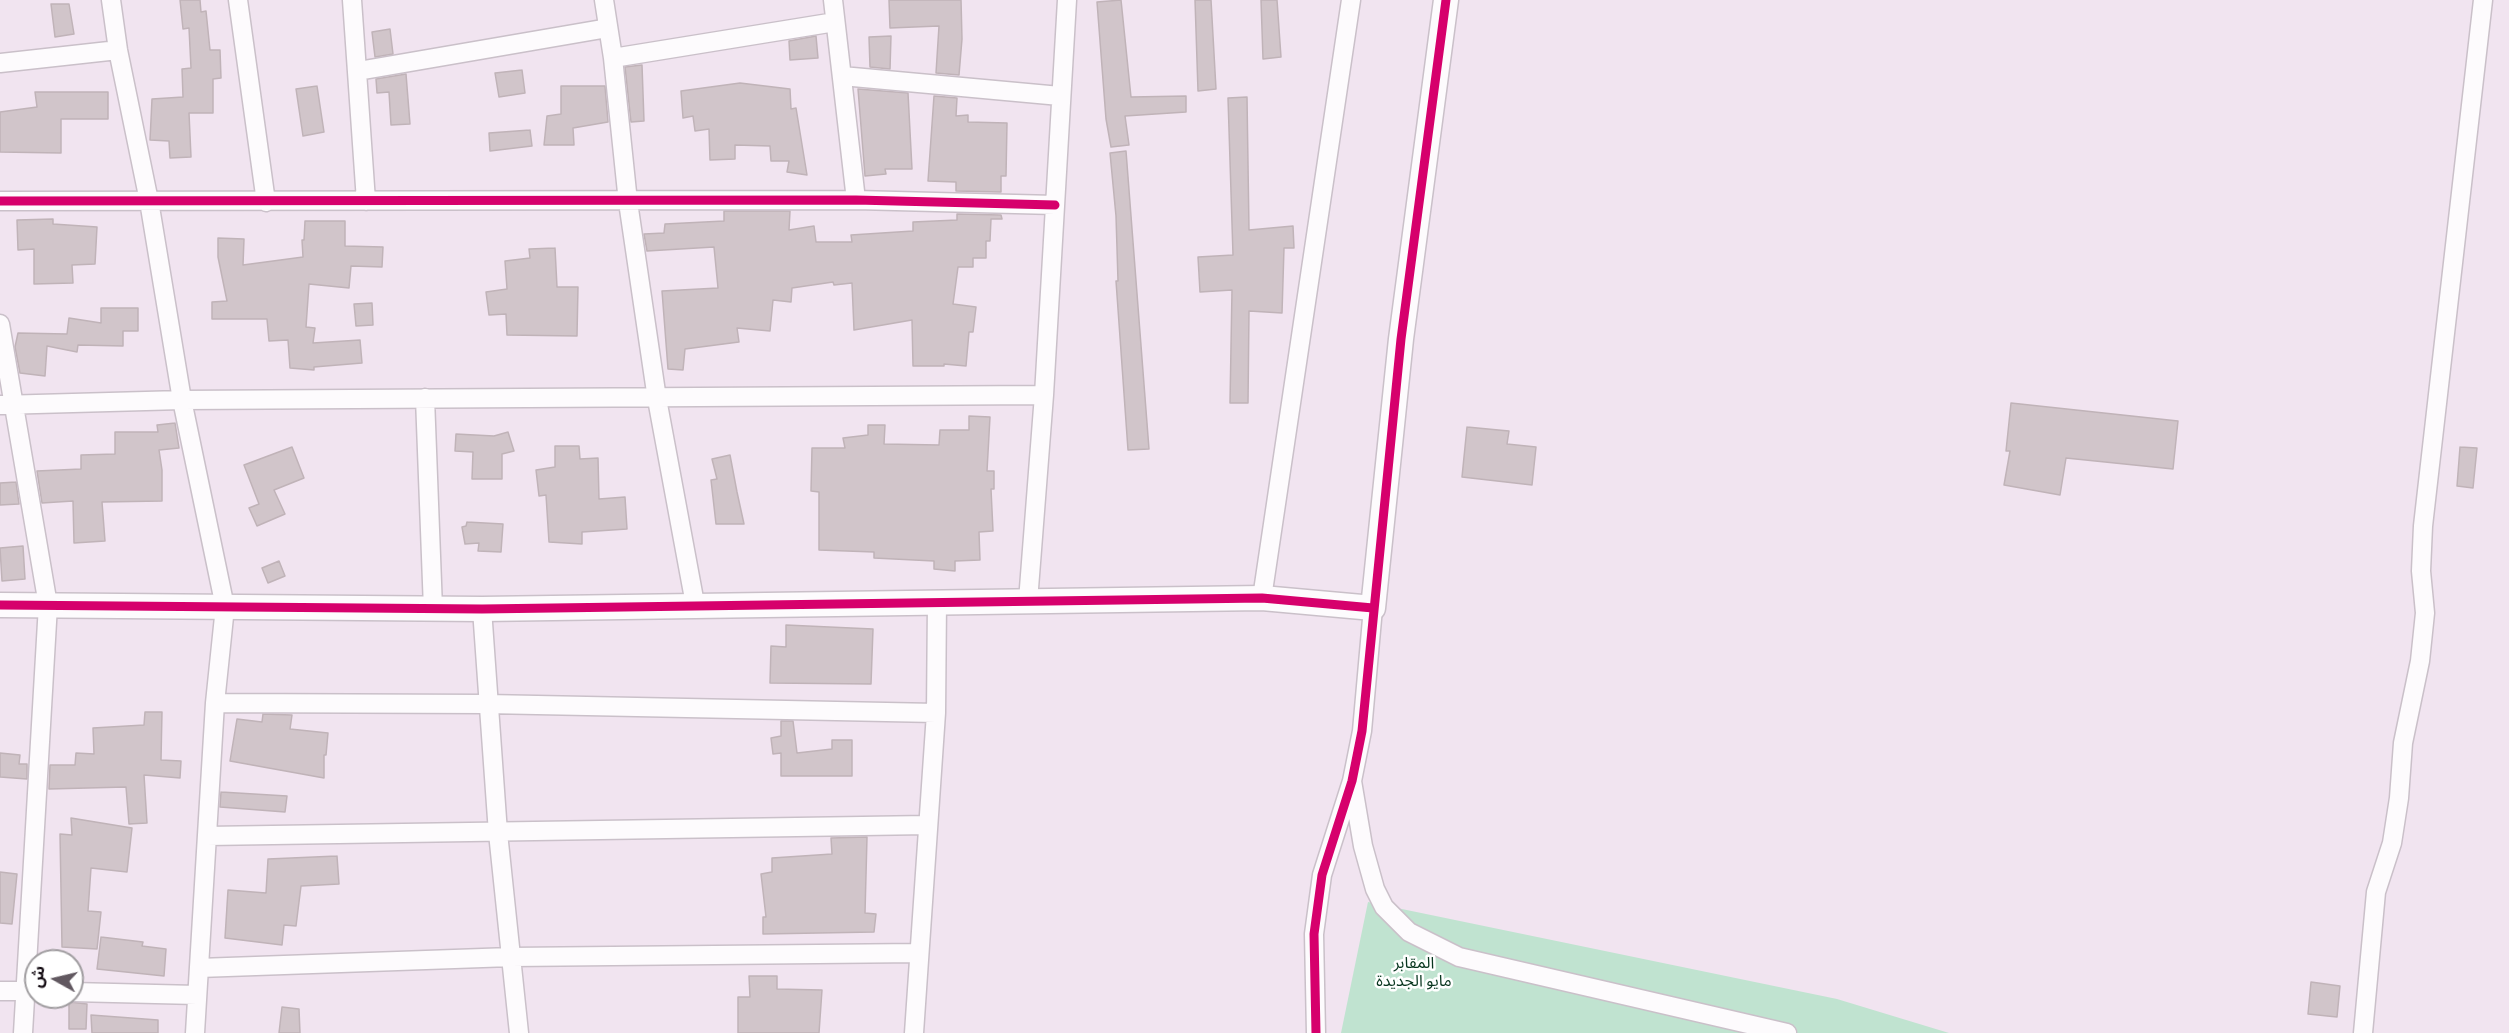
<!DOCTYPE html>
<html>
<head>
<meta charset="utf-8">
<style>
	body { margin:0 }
	#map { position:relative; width:2509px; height:1033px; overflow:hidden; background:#f1e4f0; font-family:"Roboto Condensed","Noto Sans Arabic",sans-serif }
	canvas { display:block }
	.north { position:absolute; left:24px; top:949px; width:60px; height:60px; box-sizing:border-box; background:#fff; border:2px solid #a19ea1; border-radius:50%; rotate:278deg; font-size:16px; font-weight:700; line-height:24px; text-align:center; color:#140c13 }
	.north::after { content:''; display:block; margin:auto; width:21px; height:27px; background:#615860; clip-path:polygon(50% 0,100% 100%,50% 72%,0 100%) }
</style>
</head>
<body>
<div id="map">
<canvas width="2509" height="1033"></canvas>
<div class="north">ش</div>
</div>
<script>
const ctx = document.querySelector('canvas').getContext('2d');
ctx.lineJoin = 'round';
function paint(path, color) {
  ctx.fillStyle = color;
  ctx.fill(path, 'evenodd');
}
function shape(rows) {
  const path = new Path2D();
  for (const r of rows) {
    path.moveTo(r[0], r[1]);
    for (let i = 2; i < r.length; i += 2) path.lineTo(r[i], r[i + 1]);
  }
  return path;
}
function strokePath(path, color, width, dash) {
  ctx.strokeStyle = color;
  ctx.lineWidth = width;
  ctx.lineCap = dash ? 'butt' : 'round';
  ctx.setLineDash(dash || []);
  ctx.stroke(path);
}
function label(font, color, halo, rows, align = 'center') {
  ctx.font = font + ' "Roboto Condensed","Noto Sans Arabic",sans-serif';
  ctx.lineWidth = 5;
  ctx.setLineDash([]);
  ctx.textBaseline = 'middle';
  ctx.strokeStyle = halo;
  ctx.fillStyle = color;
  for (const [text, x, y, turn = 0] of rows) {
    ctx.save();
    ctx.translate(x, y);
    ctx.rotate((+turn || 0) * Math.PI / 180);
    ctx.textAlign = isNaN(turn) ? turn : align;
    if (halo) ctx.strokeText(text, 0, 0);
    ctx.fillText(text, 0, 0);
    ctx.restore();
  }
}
const green = shape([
	[1368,902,1837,999,1949,1033,1341,1033]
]);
const building = shape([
	[180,0,200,0,201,12,206,11,210,50,220,50,221,78,213,79,213,113,189,113,191,157,170,158,169,141,150,140,152,99,183,97,182,69,191,68,189,28,183,29,180,0],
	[889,0,961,0,962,39,959,75,936,73,939,26,890,28,889,0],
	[1121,0,1131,97,1186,96,1186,112,1125,116,1129,145,1111,147,1106,119,1097,2,1121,0],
	[1195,0,1211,0,1216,89,1198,91,1195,0],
	[1261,0,1277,0,1281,57,1263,59,1261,0],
	[51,4,69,4,74,34,55,37,51,4],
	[390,29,393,54,375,57,372,32,390,29],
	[816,36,818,58,790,60,789,41,816,36],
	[891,36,890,69,870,67,869,37,891,36],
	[642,65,644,121,631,122,625,67,642,65],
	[522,70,525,93,499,97,495,73,522,70],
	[406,74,410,124,391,125,389,92,377,93,376,79,406,74],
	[740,83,790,89,791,109,796,108,807,175,787,172,789,161,771,161,770,146,735,145,735,159,710,160,709,129,695,131,693,116,683,118,681,91,740,83],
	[317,86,324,132,303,136,296,89,317,86],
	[561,86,605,86,608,122,573,128,574,145,544,145,547,116,561,114,561,86],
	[858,89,908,93,912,169,885,169,886,174,865,176,858,89],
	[35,92,108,92,108,119,61,119,61,153,0,152,0,112,37,107,35,92],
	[934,96,957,98,956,116,968,115,968,122,1007,123,1006,176,1001,176,1001,192,956,191,956,182,928,181,934,96],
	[1247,97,1249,230,1293,226,1294,248,1284,248,1282,313,1249,311,1248,403,1230,403,1232,290,1200,292,1198,257,1233,255,1228,98,1247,97],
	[530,130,532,146,490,151,489,133,530,130],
	[1126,151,1149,449,1128,450,1116,281,1118,281,1116,216,1110,153,1126,151],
	[724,211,790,211,789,230,814,226,816,242,852,242,851,235,913,231,913,222,957,220,957,214,1001,215,1002,219,991,219,990,241,986,241,986,258,973,258,973,267,958,267,953,304,976,307,973,332,969,332,966,366,944,364,944,366,913,366,912,320,854,330,852,283,834,285,833,282,792,288,791,302,773,300,770,331,737,328,739,342,685,349,683,370,668,369,662,291,718,288,714,247,647,251,644,234,664,233,665,224,724,221,724,211],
	[53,219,53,224,97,227,95,264,72,265,73,283,34,284,34,249,18,250,17,220,53,219],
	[305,221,345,221,345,246,383,247,382,267,351,266,349,288,309,284,306,327,315,328,313,343,360,340,362,363,314,367,314,370,290,368,288,340,269,341,267,319,212,319,212,302,227,301,218,257,218,238,244,239,243,265,303,257,302,240,304,240,305,221],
	[555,248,557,287,578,287,577,336,507,335,506,314,489,315,486,292,507,289,505,261,530,258,529,249,555,248],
	[372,303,373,325,356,326,354,304,372,303],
	[101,308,138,308,138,331,123,331,123,346,78,345,77,352,47,346,45,376,20,373,15,347,18,333,67,334,69,318,101,323,101,308],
	[2011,403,2178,421,2173,469,2066,458,2060,495,2004,485,2010,451,2006,451,2011,403],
	[969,416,990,417,987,471,994,471,994,489,991,489,993,531,979,532,980,560,955,561,955,571,934,569,934,561,874,558,874,552,819,550,819,492,811,491,812,448,845,448,843,438,868,435,868,425,885,425,884,444,939,445,940,430,969,430,969,416],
	[175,423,179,448,159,450,162,470,162,501,102,502,105,541,74,543,73,501,42,503,37,471,81,469,81,455,115,454,115,432,158,432,157,425,175,423],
	[1467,427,1509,431,1507,444,1536,447,1532,485,1462,477,1467,427],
	[508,432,514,451,502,454,502,479,472,479,473,452,455,451,456,434,494,436,508,432],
	[555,446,579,446,580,459,598,458,599,499,625,497,627,529,582,532,582,544,549,542,546,495,539,496,536,470,555,467,555,446],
	[292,447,304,478,274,490,285,514,257,526,249,508,259,504,244,465,292,447],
	[2460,447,2477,448,2473,488,2457,486,2460,447],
	[730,455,737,492,744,524,716,524,711,480,717,479,712,459,730,455],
	[16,482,19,504,0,505,0,483,16,482],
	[467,522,503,524,501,552,478,551,479,543,465,544,462,527,466,526,467,522],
	[23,546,25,579,2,581,0,548,23,546],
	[279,561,285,576,268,583,262,568,279,561],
	[786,625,873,629,871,684,770,683,771,646,786,647,786,625],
	[145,712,162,712,161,760,181,761,180,778,144,775,147,823,129,824,126,787,49,789,50,765,75,765,76,753,94,754,93,728,144,725,145,712],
	[263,714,292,715,290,729,328,733,326,755,324,755,324,778,230,761,237,719,262,722,263,714],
	[781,721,793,721,797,753,832,749,832,740,852,740,852,776,781,776,781,753,773,754,771,738,781,736,781,721],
	[0,753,20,755,19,764,27,764,27,779,0,777,0,753],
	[221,792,287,796,285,812,220,807,221,792],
	[71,818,132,828,127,872,91,868,88,911,101,912,97,949,62,947,60,834,72,835,71,818],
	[867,837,865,913,876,914,874,932,763,934,763,917,766,917,761,874,772,872,772,858,832,854,831,838,867,837],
	[337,856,339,884,301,886,296,926,284,925,282,945,225,938,228,890,266,893,268,859,337,856],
	[0,872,17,874,12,924,0,923,0,872],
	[101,937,143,942,142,946,166,949,164,976,97,969,101,937],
	[749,976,777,976,777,989,822,990,819,1033,738,1033,738,997,750,997,749,976],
	[2311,982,2340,986,2337,1017,2308,1014,2311,982],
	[69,1002,87,1004,86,1029,69,1029,69,1002],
	[282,1007,299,1009,300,1033,279,1033,282,1007],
	[91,1015,158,1020,158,1033,92,1033,91,1015]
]);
const minor = shape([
	[111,0,118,50,149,201,182,400,225,607,215,703,195,1033],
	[238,0,266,202],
	[352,0,366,201],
	[604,0,613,58,628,202,657,399,695,604],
	[833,0,856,200],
	[613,58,835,22],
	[0,63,118,50],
	[358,71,608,28],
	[842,76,1060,96],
	[0,201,856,200,1055,205],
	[0,324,48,605,23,1033],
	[425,398,433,609],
	[0,405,182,400,1044,395],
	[1262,598,1351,0],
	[1028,601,1044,395,1067,0],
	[482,609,498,833,519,1033],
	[215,703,487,704,936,713],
	[1352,781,1363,846,1375,889,1384,907,1409,932,1459,957,1787,1033],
	[207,836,928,825],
	[199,968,511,957,919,953],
	[0,991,36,991],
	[72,992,197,995],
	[914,1033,936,713,937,601],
	[1316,1033,1314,934,1322,875,1352,781,1362,731,1373,608],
	[2363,1033,2376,892,2392,843,2399,798,2403,743,2420,661,2425,613,2421,571,2423,526,2483,0]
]);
const tertiary = shape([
	[0,605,482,609,1262,598,1373,608,1401,339,1446,0]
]);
const cycleway = shape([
	[0,201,856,200,1055,205],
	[0,605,482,609,1262,598,1373,608],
	[1316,1033,1314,934,1322,875,1352,781,1362,731,1401,339,1446,0]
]);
const parkNames = [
	["المقابر",1414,964],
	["مايو الجديدة",1414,982]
];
paint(green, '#c0e3d0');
paint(building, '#d1c5ca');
strokePath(building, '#c0b3b8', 1.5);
strokePath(minor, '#cac0c9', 21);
strokePath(tertiary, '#cac0c9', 27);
strokePath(minor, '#fdfbfd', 18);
strokePath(tertiary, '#fdfbfd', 24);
strokePath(cycleway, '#d6006c', 9);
label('16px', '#08361f', '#fff', parkNames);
</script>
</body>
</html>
